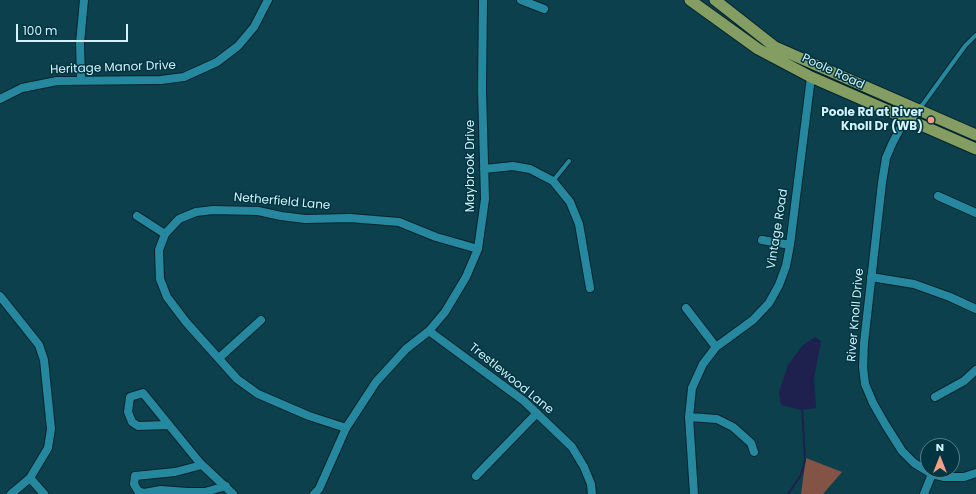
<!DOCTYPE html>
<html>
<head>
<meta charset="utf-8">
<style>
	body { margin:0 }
	#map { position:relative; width:976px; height:494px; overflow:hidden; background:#0b404c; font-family:Poppins,sans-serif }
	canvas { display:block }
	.north { position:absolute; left:920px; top:438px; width:40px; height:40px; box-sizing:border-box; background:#003541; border:1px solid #54818c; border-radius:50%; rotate:0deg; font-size:11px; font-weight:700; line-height:16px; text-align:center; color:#d2f3fd }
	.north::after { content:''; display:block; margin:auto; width:14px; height:18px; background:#f39f86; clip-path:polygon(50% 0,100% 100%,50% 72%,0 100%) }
	.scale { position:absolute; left:16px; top:24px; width:112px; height:18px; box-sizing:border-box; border:2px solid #d2f3fd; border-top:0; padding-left:5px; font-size:12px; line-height:14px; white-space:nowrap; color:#d2f3fd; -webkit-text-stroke:3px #003541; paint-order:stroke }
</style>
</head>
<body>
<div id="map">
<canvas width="976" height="494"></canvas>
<div class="north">N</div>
<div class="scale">100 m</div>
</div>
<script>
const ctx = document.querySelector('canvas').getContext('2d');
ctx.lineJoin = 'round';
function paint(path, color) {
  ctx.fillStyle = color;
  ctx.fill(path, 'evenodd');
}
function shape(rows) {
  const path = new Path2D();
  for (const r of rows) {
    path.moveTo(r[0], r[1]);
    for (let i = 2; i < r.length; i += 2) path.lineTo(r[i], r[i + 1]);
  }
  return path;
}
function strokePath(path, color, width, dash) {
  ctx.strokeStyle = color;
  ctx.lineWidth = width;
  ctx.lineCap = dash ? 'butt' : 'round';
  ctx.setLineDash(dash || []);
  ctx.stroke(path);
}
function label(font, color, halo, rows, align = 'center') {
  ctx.font = font + ' Poppins,sans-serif';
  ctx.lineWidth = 3;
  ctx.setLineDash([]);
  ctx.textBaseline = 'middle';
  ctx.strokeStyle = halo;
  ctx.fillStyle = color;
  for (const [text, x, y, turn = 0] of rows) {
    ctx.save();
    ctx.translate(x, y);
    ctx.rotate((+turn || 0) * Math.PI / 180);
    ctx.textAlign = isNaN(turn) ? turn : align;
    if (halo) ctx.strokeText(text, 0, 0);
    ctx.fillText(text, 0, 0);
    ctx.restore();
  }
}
const green = shape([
	[806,458,842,472,823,494,801,494]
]);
const water = shape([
	[815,337,821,341,814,378,816,408,801,410,781,405,779,392,788,365,803,345]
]);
const stream = shape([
	[788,494,801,475,805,460,802,407]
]);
const service = shape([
	[907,117,923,104,965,46,976,35],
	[553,181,569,161]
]);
const minor = shape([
	[521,0,544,9],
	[81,80,80,43,84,0],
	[0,99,22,88,57,81,161,80,184,77,217,62,238,46,254,27,268,0],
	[905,119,892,144,886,158,882,183,864,343,863,367,865,384,873,403,885,424,902,451,914,463,932,474,944,477,964,477,976,473],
	[484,169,513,166,530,169,553,181,570,202,579,224,590,288],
	[938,196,976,213],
	[137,216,165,234],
	[762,240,790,245],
	[871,277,914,284,950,297,976,309],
	[0,296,39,345,44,360,51,429,48,448,30,478,11,494],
	[686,308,716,347],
	[429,331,524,401,572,447,584,467,591,484,592,494],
	[219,358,261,320],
	[935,397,964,381,976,370],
	[689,417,717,419,733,427,751,443,754,452],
	[168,425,138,426,132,422,128,412,130,397,143,393,200,463,233,494],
	[346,428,309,416,258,394,237,379,186,322,167,297,160,279,159,250,165,234,179,219,196,212,213,210,258,211,281,216,305,219,350,218,399,222,436,237,478,249],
	[200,463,198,466,175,472,135,476,134,484,138,491,144,493,161,490,187,492,205,492,226,486],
	[476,476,537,413],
	[30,478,44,494],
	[314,494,319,489,346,428,376,382,406,349,429,331,445,312,466,277,478,249,485,199,482,90,483,0],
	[694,494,689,417,692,388,703,364,716,347,753,320,769,303,779,285,786,266,790,245,811,77],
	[924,494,932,474]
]);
const primary = shape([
	[690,0,758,49,811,77,976,149],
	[715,0,775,47,976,135]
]);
const markers = [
	[931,120,4,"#f39f86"]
];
const streetNames = [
	["Heritage Manor Drive",113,68,-2],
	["Poole Road",833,72,25],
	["Maybrook Drive",471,166,-90],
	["Netherfield Lane",282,202,5],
	["Vintage Road",778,229,-81],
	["River Knoll Drive",856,315,-85],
	["Trestlewood Lane",511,379,39]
];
const poiNames = [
	["Poole Rd at River",923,113],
	["Knoll Dr (WB)",923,127]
];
paint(green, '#835445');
paint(water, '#1e204d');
strokePath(stream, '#1e204d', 2);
strokePath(service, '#06242c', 6);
strokePath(minor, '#06242c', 10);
strokePath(primary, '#06242c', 13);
strokePath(service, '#26889f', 4);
strokePath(minor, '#26889f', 8);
strokePath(primary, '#849d62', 11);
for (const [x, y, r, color] of markers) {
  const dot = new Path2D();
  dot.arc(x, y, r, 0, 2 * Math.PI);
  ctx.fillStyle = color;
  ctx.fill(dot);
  strokePath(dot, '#003541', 1.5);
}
label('12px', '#d2f3fd', '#003541', streetNames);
label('bold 12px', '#d2f3fd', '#003541', poiNames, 'right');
</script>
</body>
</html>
